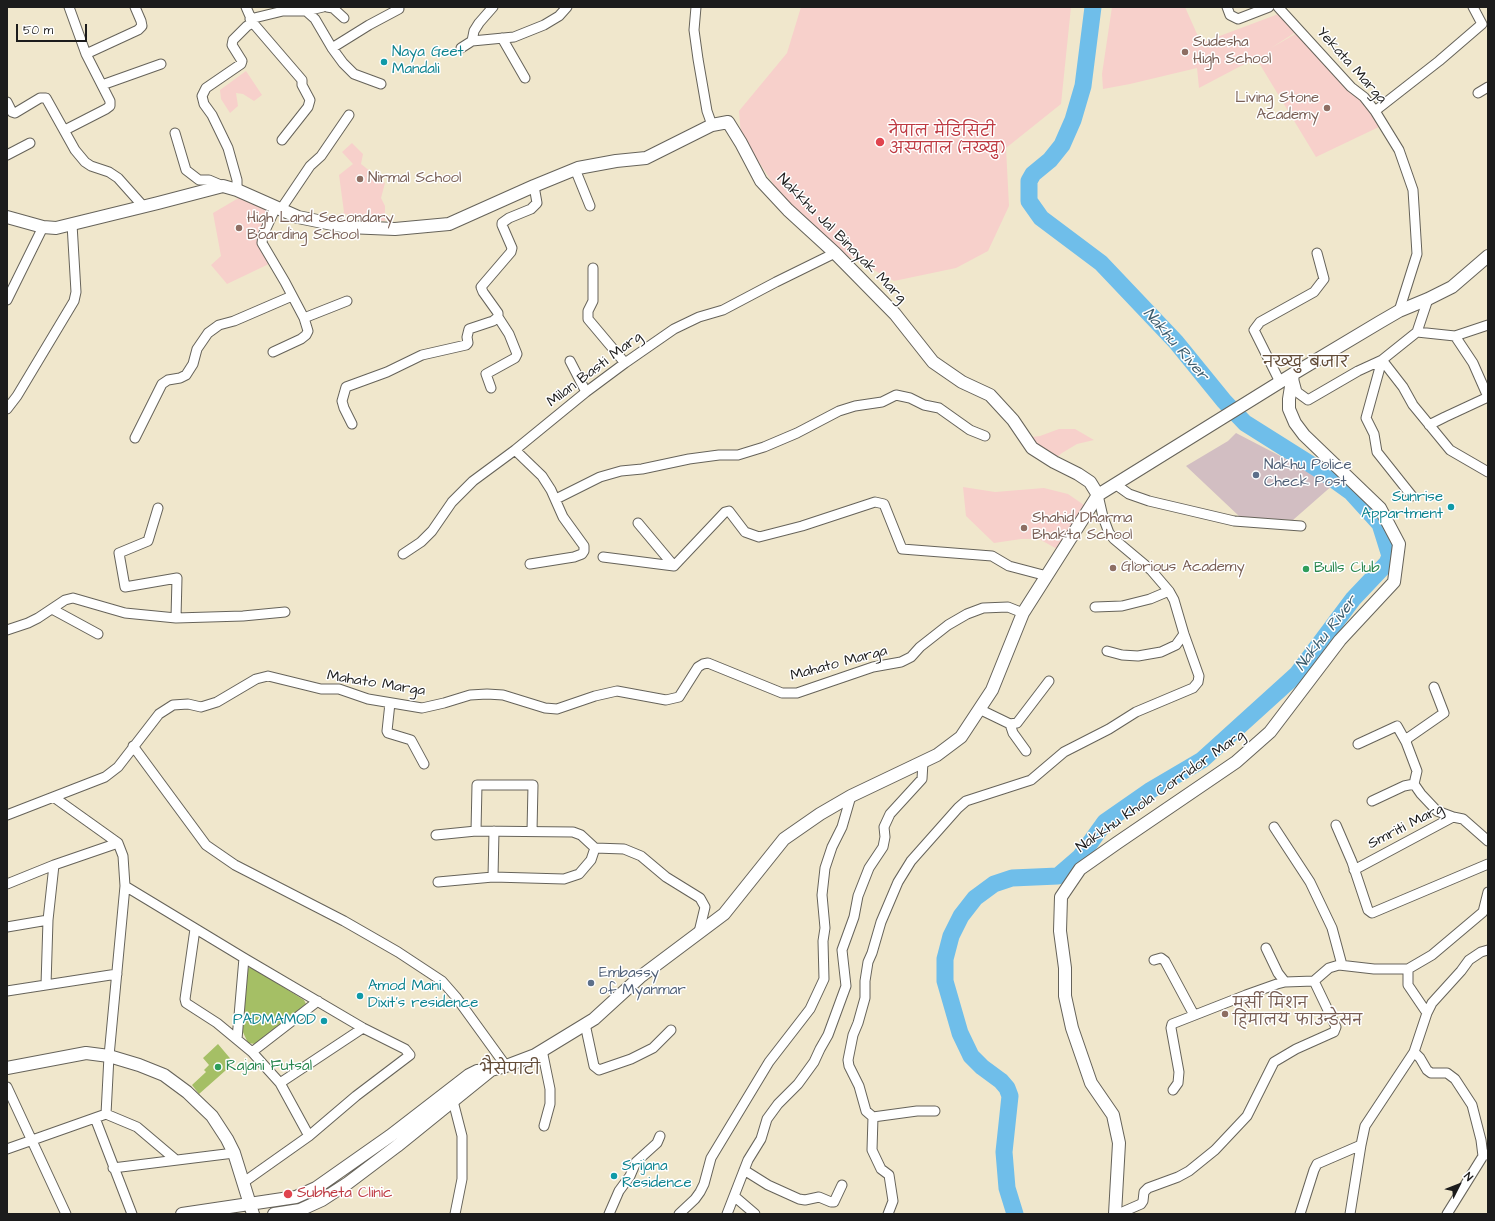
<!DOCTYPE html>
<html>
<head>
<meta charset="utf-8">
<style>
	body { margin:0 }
	#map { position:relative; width:1495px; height:1221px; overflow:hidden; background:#f0e7cc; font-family:"Architects Daughter",sans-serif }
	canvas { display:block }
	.frame { position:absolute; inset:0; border:8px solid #1c1c1c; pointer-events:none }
	.north { position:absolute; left:1439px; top:1165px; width:40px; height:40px; -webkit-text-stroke:3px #fff; paint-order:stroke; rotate:48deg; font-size:11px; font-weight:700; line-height:16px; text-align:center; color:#1c1c1c }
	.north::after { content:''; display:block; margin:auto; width:14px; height:18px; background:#1c1c1c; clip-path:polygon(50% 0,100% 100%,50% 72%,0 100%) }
	.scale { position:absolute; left:16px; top:24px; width:71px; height:18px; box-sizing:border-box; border:2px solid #1c1c1c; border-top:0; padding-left:5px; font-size:12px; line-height:14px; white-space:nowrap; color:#1c1c1c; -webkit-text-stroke:3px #fff; paint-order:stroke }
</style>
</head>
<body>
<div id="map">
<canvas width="1495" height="1221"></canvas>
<div class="frame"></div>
<div class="north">N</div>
<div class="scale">50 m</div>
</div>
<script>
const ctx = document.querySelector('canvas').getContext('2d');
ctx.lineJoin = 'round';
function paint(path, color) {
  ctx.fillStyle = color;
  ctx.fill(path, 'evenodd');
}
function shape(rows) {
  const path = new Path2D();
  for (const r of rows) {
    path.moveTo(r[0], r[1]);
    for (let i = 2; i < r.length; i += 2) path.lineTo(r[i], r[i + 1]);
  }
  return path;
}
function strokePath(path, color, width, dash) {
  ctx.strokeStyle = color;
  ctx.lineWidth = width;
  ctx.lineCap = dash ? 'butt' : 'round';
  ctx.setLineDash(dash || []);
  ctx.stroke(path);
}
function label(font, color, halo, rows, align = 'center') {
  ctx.font = font + ' "Architects Daughter","Playpen Sans Deva",sans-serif';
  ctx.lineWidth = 3;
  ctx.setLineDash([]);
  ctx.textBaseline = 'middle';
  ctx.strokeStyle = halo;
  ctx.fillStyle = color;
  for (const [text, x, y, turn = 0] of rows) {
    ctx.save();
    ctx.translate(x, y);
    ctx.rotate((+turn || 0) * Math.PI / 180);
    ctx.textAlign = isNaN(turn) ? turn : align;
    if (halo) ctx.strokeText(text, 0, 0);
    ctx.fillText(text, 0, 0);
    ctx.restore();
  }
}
const built = shape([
	[801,7,1071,7,1061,104,1006,148,1009,206,988,251,956,268,894,281,835,249,805,221,776,188,741,135,739,111,787,53],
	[1112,7,1185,7,1201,43,1281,13,1296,32,1271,48,1297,33,1353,91,1383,125,1316,157,1256,58,1199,88,1197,68,1130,84,1103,89,1102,74],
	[246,71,262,95,254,101,243,94,236,93,238,106,230,113,221,99,220,90],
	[352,143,363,154,361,164,385,183,381,198,385,206,385,221,362,220,343,213,344,212,339,175,353,164,342,152],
	[242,196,268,210,259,243,273,262,227,284,211,265,221,256,213,213],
	[1059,429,1075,429,1094,440,1077,444,1062,453,1056,458,1040,448,1032,437,1040,436],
	[963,487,995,492,1044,488,1068,494,1084,505,1059,550,1039,539,1021,539,994,543,966,516]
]);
const industrial = shape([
	[1236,433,1334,484,1293,520,1240,517,1186,466,1228,441]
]);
const green = shape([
	[251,967,304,1000,306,1004,255,1044,248,1043,242,1030,247,969],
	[218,1044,234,1063,199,1094,192,1085,206,1072,204,1070,209,1065,203,1058]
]);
const river = shape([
	[1015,1214,1007,1188,1004,1152,1010,1096,1007,1088,1001,1081,982,1067,971,1056,960,1033,945,981,945,959,951,936,961,916,975,898,994,884,1012,878,1058,876,1080,857,1105,822,1151,790,1202,760,1297,674,1353,599,1387,563,1390,556,1380,524,1351,492,1326,474,1245,423,1224,401,1176,342,1101,263,1041,218,1029,201,1029,181,1033,174,1050,160,1062,145,1073,120,1083,86,1093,7]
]);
const street = shape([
	[246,7,253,23,302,80,302,85,310,100,308,107,282,140],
	[327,7,333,8,344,18],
	[696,7,694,30,698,59,707,111,712,125],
	[1227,7,1230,15,1238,19,1269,7],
	[1278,7,1351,87,1364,97,1375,111,1399,150,1413,190,1417,254,1399,311],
	[306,11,323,7],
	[250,19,283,11,306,11,315,19,332,48,343,63,354,74,381,84],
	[502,38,525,78],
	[472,41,474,31,479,23,493,7],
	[332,48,369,25,399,9],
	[461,48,472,41,514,37,544,25,559,16,567,7],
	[86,54,138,30,142,26,141,21,135,7],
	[102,85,161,64],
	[1478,93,1488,87],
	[7,102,12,112,15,113,40,98,46,98,75,150,85,162,91,166,109,172,118,178,143,206],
	[1375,111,1439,61,1482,24,1473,7],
	[65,130,106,109,110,106,110,101,86,54,69,7],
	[175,133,186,170,199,180,209,180,223,186],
	[7,155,30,143],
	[575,169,590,206],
	[237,190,237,180,228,148,212,115,204,104,202,96,206,88,241,64,242,61,232,45,233,40,247,26,253,23],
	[281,209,310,166,321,156,349,115],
	[593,268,593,301,588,311,588,319,625,363],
	[7,300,43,227],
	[304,318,347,301],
	[1417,332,1428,299],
	[273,352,301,339,306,335,308,331,304,318,285,282,262,243,263,235,276,207],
	[1382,360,1403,387,1413,405,1450,450,1488,472],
	[1382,360,1366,418,1374,434,1377,452,1412,496],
	[570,361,586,392],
	[1293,377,1297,392,1308,400,1358,371,1382,360,1417,332,1455,336,1488,325],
	[1280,382,1254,330,1260,322,1314,292,1324,279,1317,253],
	[491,388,486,374,515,358,517,354,509,334,498,317],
	[7,409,17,396,74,301,76,292,72,224],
	[352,424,344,408,342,401,346,387,387,372,422,355,466,345,468,343,467,337,469,329,493,321,498,317,498,313,483,292,481,287,511,252,512,248,502,225,502,223,509,218,531,209,537,203,534,186],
	[1429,425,1445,417,1488,397,1473,363,1455,336],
	[135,438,162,384,168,380,180,378,186,375,193,364,197,349,208,333,219,325,234,321,292,296],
	[515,450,542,476,551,490,563,517,584,546,584,551,582,554,574,557,530,564],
	[1115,484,1129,494,1149,501,1234,521,1301,526],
	[556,499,600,477,621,471,642,469,689,459,719,455,738,455,764,447,797,433,839,411,855,406,882,402,896,395,910,398,924,405,939,408,970,430,985,436],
	[158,508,148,541,119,553,125,587,177,578,176,618],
	[638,523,674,566],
	[403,554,421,542,432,531,452,502,473,481,515,450,586,392,625,363,674,329,699,317,723,310,776,282,835,253],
	[603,557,674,566,725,512,729,511,745,532,759,537,802,526,875,502,884,504,902,549,992,556,1009,566,1047,576],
	[1095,607,1122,606,1150,599,1169,591],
	[52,609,98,634],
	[7,630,28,623,38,618,65,600,73,598,125,613,176,618,243,616,285,612],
	[1107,651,1122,655,1138,656,1161,652,1176,645,1184,634],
	[1434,687,1444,713,1408,738,1406,742,1417,771,1414,784,1421,794,1437,811,1453,817],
	[390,703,387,731,388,733,411,740,424,764],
	[979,709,1010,724,1017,723,1049,681],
	[1010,724,1013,733,1026,751],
	[1358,744,1397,726,1406,742],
	[133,746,206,845,235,865,344,921,398,952,442,981,456,997,506,1066],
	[55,798,118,843,123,856,125,886,109,1056,106,1114],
	[1372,801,1404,786,1414,784],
	[7,815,105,777,118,767,159,714,173,705,188,704,201,707,217,702,256,679,268,676,321,689,339,689,368,699,422,708,444,703,470,695,487,694,503,695,545,708,557,709,595,696,617,691,666,700,679,697,698,667,703,664,708,663,782,693,797,693,873,667,901,662,911,657,920,647,948,625,967,614,983,608,1008,607,1023,613],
	[1336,825,1352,862,1368,910,1372,913,1488,864],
	[1274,827,1310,882,1332,928,1342,965],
	[476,831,477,785,533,785,532,831],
	[436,835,476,831,573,832,581,835,595,848,624,849,641,856,666,877,700,898,705,907,699,932],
	[1354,870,1453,817,1463,819,1488,841],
	[493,877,494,831],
	[438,882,493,877,564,879,579,874,591,860,595,848],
	[7,884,54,865,118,843],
	[125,886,244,958,363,1028,405,1049,410,1055,356,1096,309,1136,244,1182],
	[7,927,48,920],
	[195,929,185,999,186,1003,217,1023,252,1052,280,1083,309,1136],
	[1266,948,1278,973,1285,982],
	[1154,960,1161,958,1165,961,1194,1015],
	[46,985,48,920,54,865],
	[7,991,117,974],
	[1427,1013,1432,1003,1461,971,1469,960,1481,952,1488,950],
	[585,1024,594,1066,599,1070,631,1059,653,1048,671,1030],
	[237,1039,244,958],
	[542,1050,550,1089,550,1104,544,1126],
	[252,1052,318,1001],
	[1414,1052,1420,1058,1427,1070,1431,1073,1447,1073,1455,1079,1472,1105,1481,1140,1483,1156],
	[280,1083,363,1028],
	[7,1087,66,1214],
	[1173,1090,1178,1083,1179,1072,1171,1028,1172,1024,1246,995,1277,984,1285,982,1314,981],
	[453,1101,462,1136,462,1179,455,1214],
	[873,1117,917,1111,935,1111],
	[95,1118,132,1214],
	[7,1149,106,1114,137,1127,176,1160],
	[113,1168,234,1153],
	[744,1170,768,1185,799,1199,805,1200,819,1197,831,1202,834,1202,842,1185],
	[734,1196,755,1214],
	[609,1214,619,1191,630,1176,636,1162,657,1143,660,1136],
	[679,1214,695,1199,700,1192,704,1184,711,1158,769,1062,810,1009,824,979,823,941,825,928,822,895,825,868,832,847,842,827,851,796],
	[727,1214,748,1160,761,1139,767,1119,778,1104,798,1084,814,1062,820,1049,828,1035,846,986,842,950,854,917,858,896,869,868,883,847,885,837,884,827,890,814,922,779,923,762],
	[888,1214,893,1201,889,1175,881,1169,872,1150,873,1117,866,1111,859,1086,849,1066,848,1060,853,1035,858,1023,865,998,865,981,868,962,872,953,881,922,898,882,911,861,958,808,966,801,1031,780,1064,752,1109,729,1136,712,1193,688,1198,682,1199,676,1184,634,1174,600,1169,591,1151,570,1114,539,1109,533,1103,517,1098,495],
	[1118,1214,1141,1204,1143,1201,1144,1192,1148,1188,1178,1177,1189,1171,1215,1150,1247,1116,1274,1062,1296,1049,1334,1032,1336,1027,1314,981,1329,968,1339,965,1374,969,1408,969,1432,955,1483,912,1488,892],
	[1300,1214,1314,1170,1317,1164,1361,1145],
	[1350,1214,1361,1145,1365,1126,1414,1052,1427,1013,1408,985,1408,969],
	[1447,1214,1483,1156,1488,1154]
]);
const secondary = shape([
	[7,217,43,227,56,228,158,203,223,186,237,190,298,217,347,227,395,229,449,224,534,186,578,168,616,161,646,158,712,125,728,122,741,143,761,181,788,210,835,253,895,314,933,362,962,382,990,395,1013,420,1032,448,1054,462,1078,474,1090,482,1098,495],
	[7,1068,86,1053,109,1056,139,1065,164,1075,187,1092,212,1116,227,1139,234,1153,253,1214],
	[182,1214,296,1197,316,1188,390,1136,469,1075,477,1071,491,1070,506,1066,535,1055,594,1019,640,977,724,914,784,839,820,814,851,796,937,755,961,737,992,690,1023,613,1098,495,1293,374,1380,322,1399,311,1428,299,1452,287,1488,256],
	[274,1214,300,1210,322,1200,348,1183,397,1146,491,1070],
	[1115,1214,1119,1143,1113,1115,1091,1083,1072,1028,1065,996,1065,968,1060,931,1061,897,1080,869,1117,843,1236,762,1270,732,1340,640,1394,582,1399,544,1380,508,1304,435,1295,423,1289,409,1289,399,1293,374]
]);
const markers = [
	[1185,52,4,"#8d6e63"],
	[384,62,4,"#0f9aa8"],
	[1327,108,4,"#8d6e63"],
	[880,142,5,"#e0444e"],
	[360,179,4,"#8d6e63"],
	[239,228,4,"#8d6e63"],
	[1256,475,4,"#5c6f8a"],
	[1451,507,4,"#0f9aa8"],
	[1024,528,4,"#8d6e63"],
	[1113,568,4,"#8d6e63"],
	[1306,569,4,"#2e9e5b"],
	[591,983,4,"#5c6f8a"],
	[360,996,4,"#0f9aa8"],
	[1225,1014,4,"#8d6e63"],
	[324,1021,4,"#0f9aa8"],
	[218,1067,4,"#2e9e5b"],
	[614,1176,4,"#0f9aa8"],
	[288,1194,5,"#e0444e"]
];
const educationNames = [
	["Sudesha",1193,43],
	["High School",1193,60],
	["Living Stone",1319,99,"right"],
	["Academy",1319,116,"right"],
	["Nirmal School",368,179],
	["High Land Secondary",247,219],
	["Boarding School",247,236],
	["Shahid Dharma",1032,519],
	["Bhakta School",1032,536],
	["Glorious Academy",1121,568],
	["मर्सी मिशन",1233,1005],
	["हिमालय फाउन्डेसन",1233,1022]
];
const cultureNames = [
	["Naya Geet",392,53],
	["Mandali",392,70],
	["Sunrise",1443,498,"right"],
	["Appartment",1443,515,"right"],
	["Amod Mani",368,987],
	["Dixit's residence",368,1004],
	["PADMAMOD",316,1021,"right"],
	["Srijana",622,1167],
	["Residence",622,1184]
];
const streetNames = [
	["Yekata Marga",1351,66,48],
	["Nakkhu Jal Binayak Marg",841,239,45],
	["Milan Basti Marg",595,370,-37],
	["Mahato Marga",839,664,-15],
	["Mahato Marga",376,684,9],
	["Nakkhu Khola Corridor Marg",1161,792,-35],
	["Smriti Marg",1406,827,-27]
];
const healthNames = [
	["नेपाल मेडिसिटी",889,133],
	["अस्पताल (नख्खु)",889,150],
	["Subheta Clinic",297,1194]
];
const serviceNames = [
	["Nakhu Police",1264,466],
	["Check Post",1264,483],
	["Embassy",599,974],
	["of Myanmar",599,991]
];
const leisureNames = [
	["Bulls Club",1314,569],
	["Rajani Futsal",226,1067]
];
const waterNames = [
	["Nakhu River",1175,345,49],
	["Nakhu River",1327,634,-52]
];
const neighbourhoodNames = [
	["नख्खु बजार",1306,364],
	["भैसेपाटी",510,1071]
];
paint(built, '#f7d0cb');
paint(industrial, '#d2bec2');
paint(green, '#a5bf65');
strokePath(river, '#6fbeea', 17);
strokePath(street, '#66635a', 11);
strokePath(secondary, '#66635a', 14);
strokePath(street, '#fff', 9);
strokePath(secondary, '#fff', 12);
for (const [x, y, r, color] of markers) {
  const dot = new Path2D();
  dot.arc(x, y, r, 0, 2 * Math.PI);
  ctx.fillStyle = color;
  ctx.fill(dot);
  strokePath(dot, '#fff', 1.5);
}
label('15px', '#785e54', '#fff', educationNames, 'left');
label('15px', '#0d838f', '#fff', cultureNames, 'left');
label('15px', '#1c1c1c', '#fff', streetNames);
label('15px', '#be3a42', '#fff', healthNames, 'left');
label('15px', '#4e5e75', '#fff', serviceNames, 'left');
label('15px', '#27864d', '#fff', leisureNames, 'left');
label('italic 16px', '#3d5d6e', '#fff', waterNames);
label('16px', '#634d39', '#fff', neighbourhoodNames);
</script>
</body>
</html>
